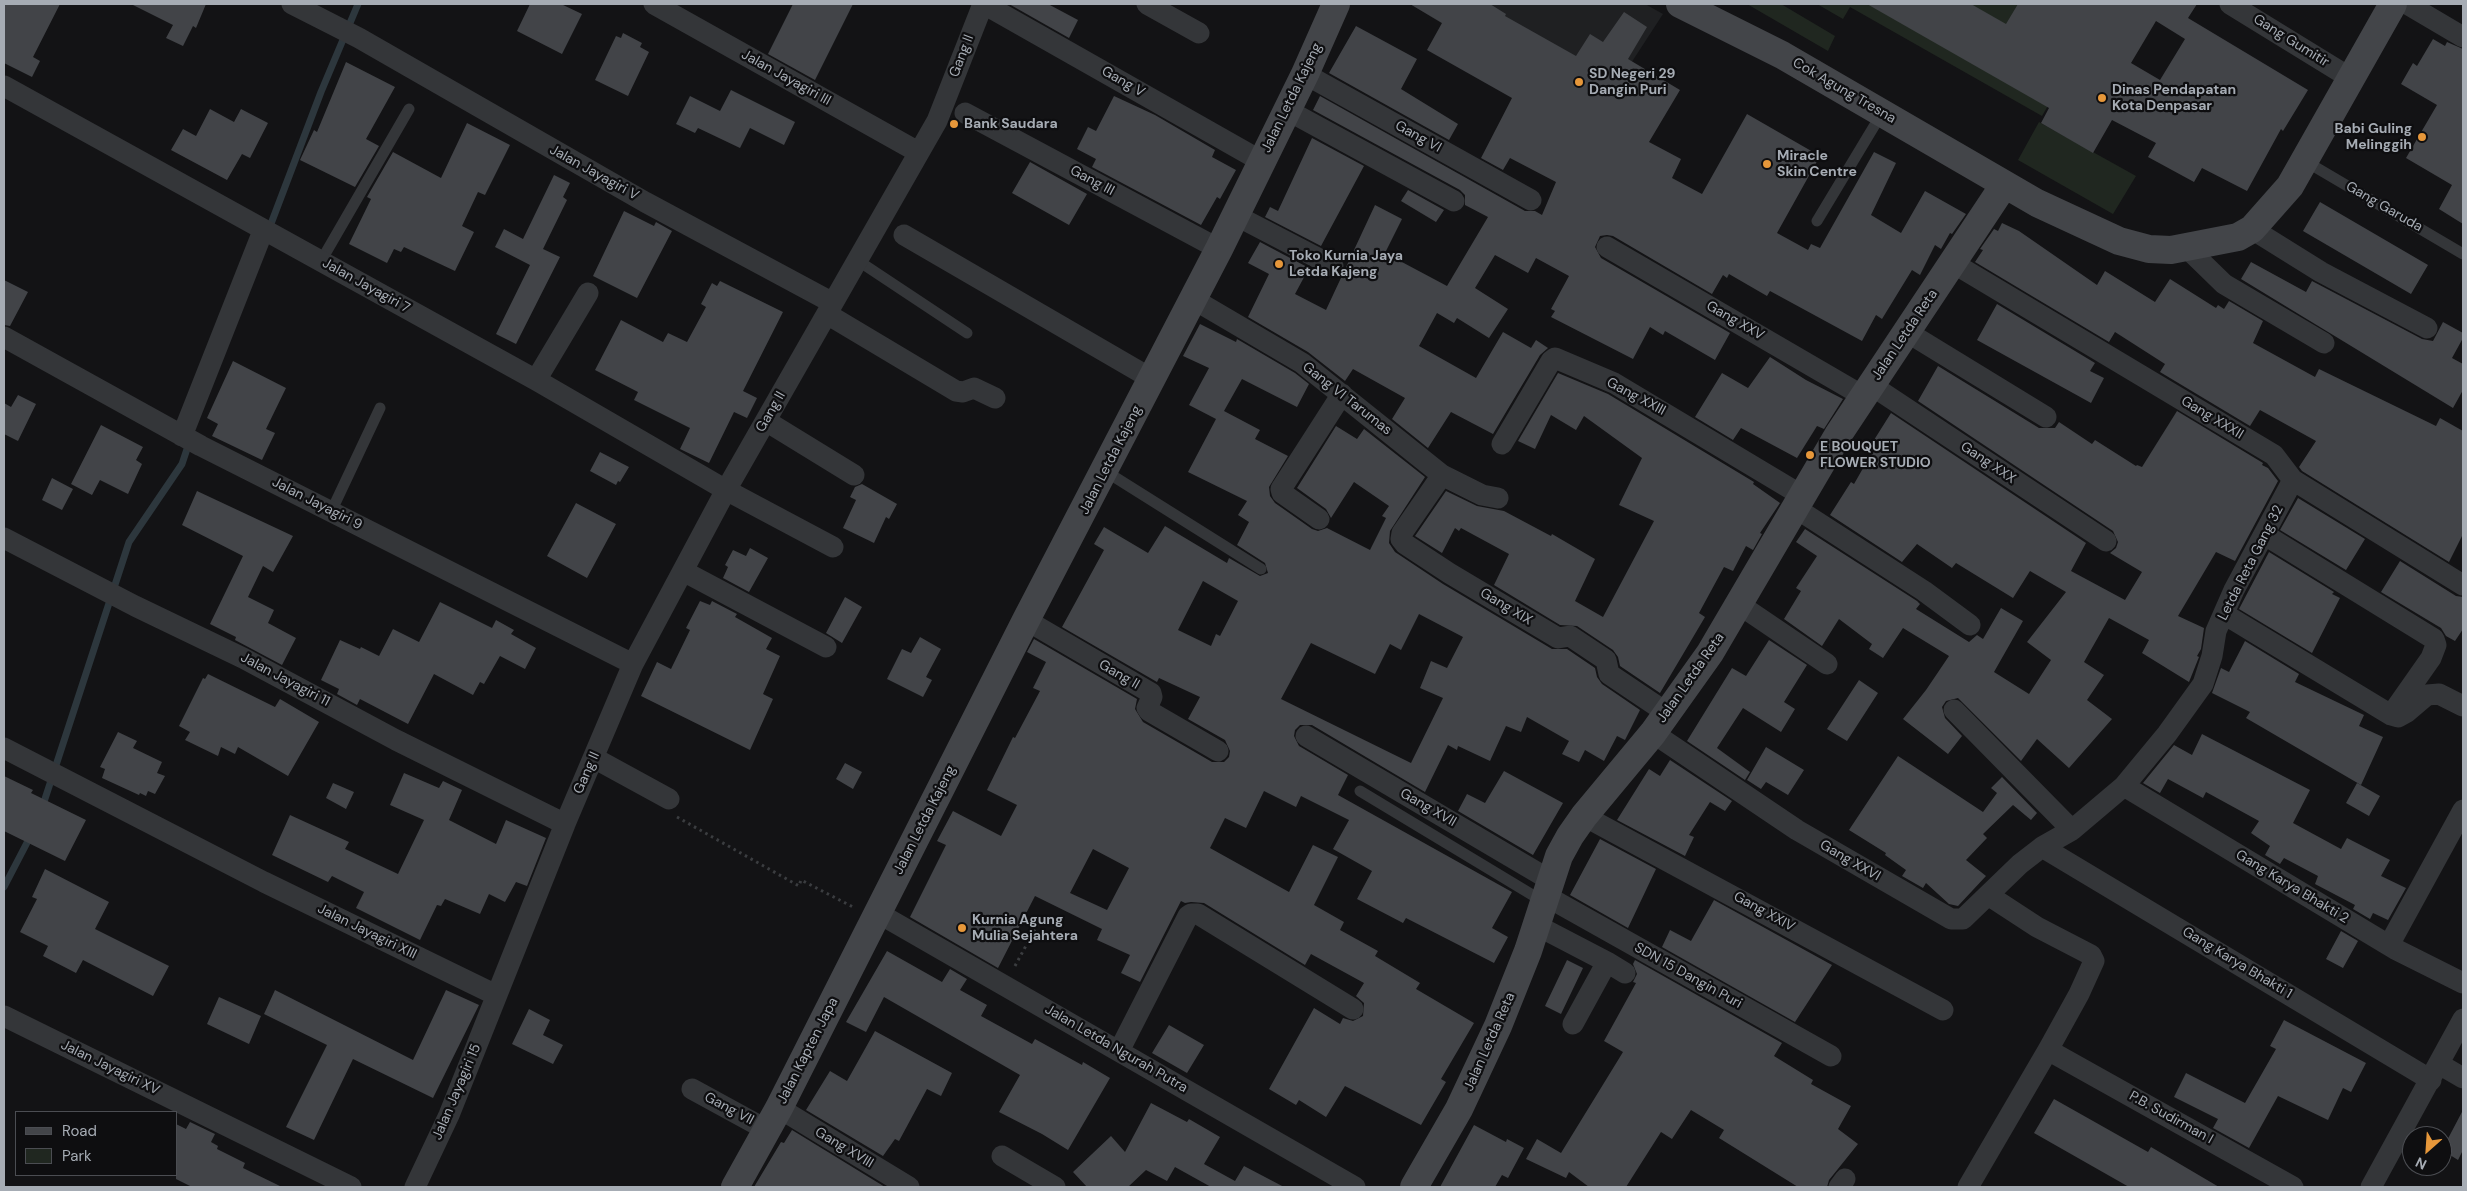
<!DOCTYPE html>
<html>
<head>
<meta charset="utf-8">
<style>
	body { margin:0 }
	#map { position:relative; width:2467px; height:1191px; overflow:hidden; background:#131315; font-family:"DM Sans",sans-serif }
	canvas { display:block }
	.frame { position:absolute; inset:0; border:5px solid #a6acb4; pointer-events:none }
	.legend { position:absolute; left:15px; top:1111px; width:162px; height:65px; box-sizing:border-box; background:#0e0e10; border:1px solid #4b4d52; margin:0; padding:6px 9px; list-style:none; font-size:15px; color:#a6acb4 }
	.legend li { display:flex; align-items:center; gap:10px; height:25px }
	.legend b { width:25px; border:1px solid #4b4d52 }
	.north { position:absolute; left:2402px; top:1126px; width:50px; height:50px; box-sizing:border-box; background:#0e0e10; border:1px solid #4b4d52; border-radius:50%; rotate:206deg; font-size:14px; font-weight:700; line-height:20px; text-align:center; color:#a6acb4 }
	.north::after { content:''; display:block; margin:auto; width:18px; height:22px; background:#e6973a; clip-path:polygon(50% 0,100% 100%,50% 72%,0 100%) }
</style>
</head>
<body>
<div id="map">
<canvas width="2467" height="1191"></canvas>
<div class="frame"></div>
<ul class="legend">
<li><b style="height:6px;background:#434549"></b>Road</li>
<li><b style="height:14px;background:#202720"></b>Park</li>
</ul>
<div class="north">N</div>
</div>
<script>
const ctx = document.querySelector('canvas').getContext('2d');
ctx.lineJoin = 'round';
function paint(path, color) {
  ctx.fillStyle = color;
  ctx.fill(path, 'evenodd');
}
function shape(rows) {
  const path = new Path2D();
  for (const r of rows) {
    path.moveTo(r[0], r[1]);
    for (let i = 2; i < r.length; i += 2) path.lineTo(r[i], r[i + 1]);
  }
  return path;
}
function strokePath(path, color, width, dash) {
  ctx.strokeStyle = color;
  ctx.lineWidth = width;
  ctx.lineCap = dash ? 'butt' : 'round';
  ctx.setLineDash(dash || []);
  ctx.stroke(path);
}
function label(font, color, halo, rows, align = 'center') {
  ctx.font = font + ' "DM Sans",sans-serif';
  ctx.lineWidth = 4.5;
  ctx.setLineDash([]);
  ctx.textBaseline = 'middle';
  ctx.strokeStyle = halo;
  ctx.fillStyle = color;
  for (const [text, x, y, turn = 0] of rows) {
    ctx.save();
    ctx.translate(x, y);
    ctx.rotate((+turn || 0) * Math.PI / 180);
    ctx.textAlign = isNaN(turn) ? turn : align;
    if (halo) ctx.strokeText(text, 0, 0);
    ctx.fillText(text, 0, 0);
    ctx.restore();
  }
}
const built = shape([
	[1410,4,1645,4,1663,14,1596,117]
]);
const green = shape([
	[1747,4,1781,4,1835,36,1828,51],
	[1817,4,2107,4,2042,116,1850,7,1843,19],
	[2039,122,2136,176,2113,214,2018,160]
]);
const stream = shape([
	[269,229,321,92,358,4],
	[42,808,129,542,182,464,189,443],
	[4,887,31,835]
]);
const building = shape([
	[4,4,60,4,33,57,40,61,32,77,4,63],
	[131,4,206,4,196,28,193,26,183,46,166,38,173,25],
	[530,4,561,4,582,14,562,54,517,31],
	[793,4,853,4,815,80,768,54],
	[1009,4,1048,4,1078,20,1069,38],
	[1410,4,1490,4,1506,14,1505,16,1576,56,1590,34,1603,42,1624,12,1647,27,1628,59,1680,90,1649,142,1681,159,1672,178,1702,194,1747,114,1820,156,1777,233,1808,250,1811,244,1820,248,1874,152,1896,163,1871,215,1901,233,1925,191,1966,214,1952,234,1950,233,1941,249,1935,245,1920,275,1912,270,1882,319,1876,315,1862,341,1770,291,1767,296,1729,274,1727,278,1723,275,1712,294,1613,236,1607,235,1600,236,1595,247,1601,258,1730,333,1715,360,1665,331,1663,335,1650,327,1633,359,1551,317,1555,311,1551,309,1569,276,1536,258,1528,273,1495,255,1475,288,1508,309,1489,338,1457,318,1454,323,1437,313,1419,346,1476,378,1503,332,1531,348,1536,340,1548,348,1540,355,1493,434,1451,412,1428,448,1392,419,1405,398,1353,369,1345,381,1308,352,1248,317,1269,274,1248,263,1260,242,1309,268,1295,294,1326,310,1375,205,1402,219,1385,253,1447,286,1488,217,1465,205,1465,195,1460,190,1313,110,1320,96,1525,211,1535,211,1542,215,1556,182,1510,158,1503,170,1481,158,1512,98,1427,50,1442,23],
	[1867,4,1971,4,2006,24,2018,4,2197,4,2188,18,2308,90,2283,131,2281,129,2247,191,2202,168,2194,182,2148,157,2156,143,2112,120,2093,153,2041,123,2049,108],
	[2156,21,2185,39,2160,80,2131,63],
	[1356,26,1417,59,1401,89,1458,124,1449,140,1329,73],
	[623,33,642,43,640,47,649,52,628,96,595,80,616,36,621,38],
	[2433,39,2445,46,2447,42,2463,49,2463,224,2439,209,2452,185,2406,158,2437,105,2401,84,2413,63,2417,66],
	[346,62,395,87,366,139,379,146,355,187,300,160,314,130,317,132],
	[731,90,795,122,784,145,750,128,740,148,698,128,695,133,676,124,690,96,720,111],
	[1114,96,1155,115,1215,150,1212,157,1236,170,1220,199,1217,197,1201,225,1092,167,1096,159,1077,149,1088,127,1096,131],
	[210,109,234,122,241,109,268,123,250,158,242,154,227,180,171,150,183,129,196,136],
	[467,123,510,145,485,195,478,192,462,226,474,232,455,271,404,247,401,252,394,249,387,263,349,244,371,199,367,197,393,152,441,178],
	[1312,138,1364,166,1321,246,1265,217,1270,207,1278,211],
	[1030,162,1087,194,1069,225,1012,193],
	[554,175,570,183,563,197,567,200,543,249,560,257,516,344,496,334,530,265,495,247,504,229,523,239],
	[1408,190,1444,210,1436,222,1401,201],
	[2320,202,2428,265,2411,294,2303,231],
	[624,211,654,226,656,222,672,231,637,298,593,276],
	[2002,223,2019,231,2097,285,2105,271,2155,302,2170,279,2216,308,2218,305,2224,309,2229,301,2263,321,2253,343,2315,377,2319,369,2436,426,2440,418,2463,431,2463,534,2449,562,2302,471,2299,467,2316,441,2260,410,2250,426,2160,372,2165,364,2115,332,2109,342,1975,262,1983,250,1980,249,1994,229,1998,231],
	[2251,262,2306,292,2312,281,2422,339,2433,341,2443,322,2463,333,2463,338,2452,358,2463,364,2463,390,2453,408,2241,279],
	[4,280,28,292,10,326,4,325],
	[720,281,783,312,743,391,757,398,747,418,734,412,709,463,680,449,690,428,634,400,638,392,595,370,621,320,663,342,668,333,687,342,706,307,701,304,712,283,717,286],
	[1997,304,2095,363,2090,371,2104,378,2091,403,1977,340],
	[1200,324,1236,342,1237,339,1295,373,1309,384,1297,407,1242,379,1224,411,1260,430,1255,439,1288,456,1269,487,1270,496,1275,503,1312,529,1318,531,1327,528,1370,550,1386,518,1382,516,1389,506,1354,482,1331,518,1326,509,1297,488,1336,426,1357,439,1364,429,1425,477,1390,531,1389,543,1395,552,1443,584,1552,649,1567,649,1595,668,1597,677,1602,684,1640,710,1625,740,1617,736,1604,761,1585,750,1579,762,1562,754,1569,741,1527,717,1521,732,1506,726,1490,761,1458,746,1457,750,1448,745,1425,792,1312,725,1300,725,1295,730,1294,736,1299,746,1348,775,1338,795,1512,892,1492,928,1508,937,1494,963,1406,918,1403,923,1357,899,1372,871,1333,849,1349,820,1301,796,1296,807,1264,791,1246,828,1225,818,1210,848,1289,892,1313,845,1338,857,1314,905,1344,922,1340,930,1378,951,1375,956,1420,983,1416,989,1474,1023,1441,1079,1446,1082,1421,1125,1345,1086,1326,1117,1299,1100,1296,1105,1269,1089,1314,1008,1340,1024,1343,1018,1353,1021,1363,1016,1364,1003,1356,996,1364,983,1311,954,1305,965,1204,903,1191,902,1185,903,1181,901,1140,982,1121,973,1130,955,1097,940,1102,929,1035,896,998,968,910,917,946,845,937,841,953,811,1001,836,1017,805,987,790,1013,737,1015,738,1040,691,1033,688,1046,662,1027,652,1034,639,1137,699,1135,709,1143,722,1212,762,1224,762,1229,757,1230,751,1225,740,1188,719,1200,697,1159,678,1157,682,1062,627,1104,550,1094,544,1104,527,1148,553,1165,526,1227,563,1229,558,1260,576,1268,573,1265,563,1237,545,1249,522,1238,515,1247,501,1188,472,1216,419,1189,405,1209,368,1183,356],
	[1203,581,1238,601,1220,636,1216,634,1211,646,1178,630],
	[1419,614,1463,637,1447,668,1431,661,1420,688,1443,698,1411,763,1281,699,1311,643,1375,674,1390,644,1401,650],
	[1093,849,1129,868,1107,910,1070,893],
	[1770,357,1806,380,1843,399,1824,429,1817,426,1797,458,1741,428,1733,440,1695,417,1722,373,1748,388],
	[233,361,286,388,266,429,275,433,262,460,212,436,218,424,207,418],
	[1938,366,2039,428,2055,428,2059,422,2092,444,2095,440,2136,466,2137,465,2142,467,2177,411,2263,463,2262,465,2268,468,2278,481,2235,561,2216,552,2178,616,2204,628,2201,649,2197,656,2199,657,2189,682,2142,653,2149,640,2109,618,2084,662,2104,675,2087,700,2112,719,2069,768,2037,739,2021,761,1958,698,1946,701,1942,707,1945,718,1962,736,1948,754,1903,719,1926,690,1949,656,1903,628,1883,658,1869,649,1872,644,1839,619,1822,646,1784,619,1801,591,1796,588,1817,556,1796,542,1805,529,1917,601,1920,604,1916,609,1969,642,1977,635,1983,639,2001,608,2023,621,1994,672,2029,694,2051,660,2027,642,2066,592,2030,571,2013,598,1956,563,1952,568,1917,544,1902,562,1830,515,1851,482,1854,484,1878,442,1874,440,1891,413,2086,543,2071,571,2125,600,2142,572,2110,553,2116,548,2118,542,2113,531,1918,401],
	[1558,373,1608,394,1754,482,1753,484,1780,503,1760,533,1762,534,1753,550,1746,546,1733,571,1724,567,1699,613,1705,617,1660,693,1620,666,1618,657,1613,650,1577,626,1560,625,1494,585,1509,554,1461,528,1459,531,1455,528,1442,553,1415,536,1446,491,1477,506,1504,511,1551,536,1552,534,1595,559,1575,601,1603,617,1654,521,1619,505,1642,458,1584,416,1576,430,1551,415,1535,449,1518,441],
	[18,395,36,404,18,441,4,434,4,403,11,407],
	[101,425,143,447,136,460,142,464,128,494,100,480,92,495,71,484],
	[600,452,629,467,620,482,618,481,616,485,590,471],
	[52,478,73,489,62,510,42,500],
	[862,484,897,504,889,519,886,517,874,543,843,528,856,500,850,497,855,487],
	[197,491,293,536,273,572,263,566,248,597,274,610,268,623,296,638,282,665,235,640,236,637,210,624,243,556,182,525],
	[2298,498,2365,539,2346,570,2280,530],
	[576,503,616,524,587,578,547,556],
	[750,548,768,558,749,592,723,578,728,567,725,565,733,550,746,556],
	[2269,552,2334,592,2332,594,2340,598,2312,653,2239,609],
	[2400,561,2456,596,2463,597,2463,629,2455,641,2446,636,2441,628,2381,592],
	[845,597,862,607,842,643,826,633],
	[700,601,710,605,712,601,737,614,735,617,772,638,766,649,780,656,763,694,773,699,750,750,641,696,657,662,671,669,690,630,686,628],
	[440,602,492,628,496,620,514,630,511,634,536,648,525,669,500,656,484,684,480,682,473,695,434,674,408,724,360,699,357,705,337,694,339,689,321,680,340,640,360,649,361,647,379,656,393,629,419,642],
	[920,637,941,649,926,677,932,680,923,697,887,679,902,649,911,653],
	[1769,640,1807,665,1784,702,1795,709,1781,732,1743,708,1717,748,1750,772,1745,780,1687,741,1732,668,1746,676],
	[2245,641,2299,674,2295,682,2364,715,2359,726,2383,737,2361,785,2246,718,2250,712,2212,693,2221,668,2229,672],
	[208,674,275,707,280,699,319,722,288,776,238,747,235,754,221,747,218,756,185,740,190,732,179,726,203,678,205,679],
	[1859,680,1878,693,1847,741,1827,729],
	[118,732,137,741,133,748,162,762,157,773,165,776,155,794,148,791,146,796,140,793,139,795,102,778,105,769,100,767],
	[2202,734,2310,790,2293,823,2341,849,2347,838,2390,860,2381,876,2406,888,2388,920,2373,913,2370,919,2353,909,2355,905,2315,884,2318,876,2284,858,2280,864,2265,855,2270,846,2251,833,2259,821,2206,792,2203,798,2168,779,2160,793,2143,783,2174,745,2192,755],
	[1766,747,1804,770,1788,795,1766,782,1761,789,1747,780],
	[1898,756,1983,812,1997,793,1991,788,2002,777,2037,813,2031,820,2013,805,1983,834,1987,838,1966,860,1986,876,1958,906,1949,904,1926,883,1923,888,1902,876,1906,870,1885,855,1886,853,1849,830],
	[1670,760,1732,801,1725,811,1710,802,1689,835,1694,837,1685,856,1617,820,1649,769,1660,776],
	[845,763,862,772,853,789,836,779],
	[1504,771,1563,803,1533,855,1458,811,1467,794,1485,803],
	[404,773,439,788,443,781,462,790,449,820,496,844,506,820,546,838,527,886,516,882,505,902,489,894,480,914,445,899,441,906,437,905,420,940,356,908,364,892,332,876,328,882,272,855,290,815,349,842,345,849,398,874,424,820,390,805],
	[4,776,33,790,31,793,86,820,65,861,4,831],
	[333,783,354,792,346,809,326,798],
	[2357,783,2380,796,2369,816,2346,803],
	[1600,839,1656,869,1628,928,1570,895],
	[45,869,109,902,95,929,169,966,153,996,83,960,76,973,43,956,48,946,20,932,37,899,32,897],
	[1714,900,1832,965,1795,1022,1662,947,1670,930,1691,941],
	[2341,931,2358,941,2343,968,2326,959],
	[887,951,942,982,950,969,967,979,960,990,987,1005,981,1016,1032,1044,1035,1039,1082,1065,1083,1062,1110,1078,1068,1150,1042,1134,999,1112,1020,1075,884,997,866,1032,846,1022],
	[1567,960,1583,968,1561,1014,1545,1006],
	[1635,960,1782,1043,1774,1056,1813,1080,1811,1084,1851,1106,1838,1129,1858,1144,1829,1180,1827,1187,1798,1187,1719,1138,1724,1130,1691,1110,1672,1139,1661,1132,1626,1187,1589,1187,1569,1172,1566,1178,1526,1159,1537,1139,1561,1153,1623,1052,1604,1041,1636,983,1633,982,1637,974,1633,964],
	[275,990,413,1060,446,990,479,1005,433,1098,353,1059,314,1140,286,1127,327,1045,264,1014],
	[219,997,261,1016,249,1044,207,1024],
	[529,1009,550,1020,543,1035,563,1045,553,1064,512,1044],
	[2284,1020,2366,1063,2351,1092,2343,1088,2328,1120,2278,1096,2249,1148,2213,1128,2218,1119,2174,1097,2186,1073,2245,1103,2276,1049,2270,1046],
	[1169,1025,1204,1045,1187,1073,1152,1053],
	[875,1031,952,1073,941,1096,927,1089,899,1141,895,1139,883,1156,806,1110,830,1071,847,1081],
	[2054,1099,2148,1152,2151,1147,2219,1187,2129,1187,2034,1133],
	[1151,1103,1187,1122,1189,1119,1220,1137,1204,1164,1235,1181,1244,1166,1284,1187,1211,1187,1175,1167,1167,1181,1146,1170,1128,1187,1087,1187,1073,1172,1111,1136,1125,1152],
	[2463,1110,2463,1150,2458,1160,2442,1150],
	[190,1122,215,1134,211,1142,218,1146,217,1149,245,1163,243,1168,282,1187,192,1187,176,1179,176,1124,186,1129],
	[1474,1125,1506,1142,1507,1139,1524,1148,1508,1178,1502,1175,1495,1187,1440,1187],
	[792,1130,885,1187,754,1187,781,1142,784,1143]
]);
const path = shape([
	[677,817,799,886,801,880,855,908],
	[1015,966,1041,918]
]);
const lane = shape([
	[2305,161,2463,254],
	[1817,221,1882,113],
	[857,260,967,333],
	[321,261,409,109],
	[1105,471,1261,569],
	[331,512,380,408],
	[1360,791,1544,902]
]);
const street = shape([
	[292,4,359,38,645,202,833,303],
	[654,4,918,152],
	[984,4,1261,161],
	[1147,4,1199,33],
	[2230,4,2352,79],
	[2407,4,2463,37],
	[1305,74,1531,200],
	[4,86,536,380,726,490,833,547],
	[1287,110,1454,201],
	[965,113,1219,249],
	[1235,215,1333,266],
	[2252,229,2321,272,2427,328],
	[904,235,1152,379],
	[1607,247,1863,396],
	[2187,248,2224,284,2324,343],
	[1953,263,2274,455,2293,480,2463,585],
	[1193,299,1302,363,1442,475,1482,495,1498,498],
	[827,314,956,391,963,392,974,388,995,398],
	[1907,332,2046,417],
	[4,337,201,446,633,664],
	[536,380,588,293],
	[1871,385,2106,541],
	[766,421,854,475],
	[182,436,263,231],
	[1502,444,1551,361,1555,358,1614,383,1801,495],
	[1442,475,1402,533,1401,539,1405,544,1449,573,1558,638,1570,636,1606,660,1609,674,1667,713],
	[1794,507,1924,591,1970,625],
	[1319,519,1282,493,1281,489,1342,394],
	[2265,535,2434,639,2436,645,2431,658,2391,715],
	[4,538,135,606,243,658,396,740,565,824],
	[683,571,826,647],
	[1740,605,1827,664],
	[2224,614,2391,715,2398,717,2407,712,2427,695,2439,694,2463,706],
	[1026,620,1151,693,1152,697,1147,708,1149,711,1218,751],
	[1954,710,2072,830],
	[1653,733,1797,830,1951,919,1963,919,2020,864,2042,847,2072,830,2124,786,2167,734,2203,684,2212,656,2216,631,2234,590,2293,480],
	[1306,736,1550,880],
	[4,748,264,882,496,995],
	[594,758,669,799],
	[2124,786,2395,949,2463,983],
	[1584,816,1943,1010],
	[2042,847,2431,1080],
	[1546,896,1831,1056],
	[878,913,1355,1187],
	[1536,925,1607,962,1573,1024],
	[2389,945,2463,810],
	[1607,962,1625,973],
	[4,1016,351,1187],
	[2048,1050,2293,1187],
	[1119,1051,1188,916,1191,914,1198,914,1353,1009],
	[2439,1064,2463,1078],
	[692,1089,767,1130],
	[779,1108,909,1187],
	[1002,1156,1055,1187],
	[415,1187,449,1115,565,824,633,664,726,490,937,121,983,4],
	[1839,1187,1845,1179],
	[1968,1187,2048,1050,2079,994,2094,961,2091,955,2037,927,1988,895],
	[2371,1187,2463,1019]
]);
const secondary = shape([
	[1680,4,1782,55,2037,203,2119,241,2149,249,2171,250,2238,237,2252,229,2290,186,2393,4],
	[735,1187,779,1108,1026,620,1219,249,1305,74,1336,4],
	[1414,1187,1459,1109,1498,1026,1528,951,1559,856,1570,836,1584,816,1653,733,1710,653,1838,435,2004,185]
]);
const markers = [
	[1579,82,5,"#e6973a"],
	[2102,98,5,"#e6973a"],
	[954,124,5,"#e6973a"],
	[2422,137,5,"#e6973a"],
	[1767,164,5,"#e6973a"],
	[1279,264,5,"#e6973a"],
	[1810,455,5,"#e6973a"],
	[962,928,5,"#e6973a"]
];
const streetNames = [
	["Gang Gumitir",2291,41,32],
	["Gang II",962,56,-69],
	["Jalan Jayagiri III",786,78,29],
	["Gang V",1123,82,30],
	["Cok Agung Tresna",1844,91,30],
	["Jalan Letda Kajeng",1292,98,-64],
	["Gang VI",1418,137,29],
	["Jalan Jayagiri V",594,173,29],
	["Gang III",1092,181,28],
	["Gang Garuda",2384,207,30],
	["Jalan Jayagiri 7",366,286,29],
	["Gang XXV",1735,321,30],
	["Jalan Letda Reta",1905,335,-56],
	["Gang XXIII",1636,397,28],
	["Gang VI Tarumas",1347,399,38],
	["Gang II",771,412,-60],
	["Gang XXXII",2212,418,31],
	["Jalan Letda Kajeng",1111,460,-63],
	["Gang XXX",1988,463,34],
	["Jalan Jayagiri 9",317,504,27],
	["Letda Reta Gang 32",2251,563,-63],
	["Gang XIX",1506,607,31],
	["Gang II",1119,675,30],
	["Jalan Letda Reta",1691,678,-55],
	["Jalan Jayagiri 11",285,680,28],
	["Gang II",587,773,-66],
	["Gang XVII",1428,808,30],
	["Jalan Letda Kajeng",925,820,-63],
	["Gang XXVI",1850,861,30],
	["Gang Karya Bhakti 2",2292,887,31],
	["Gang XXIV",1764,912,29],
	["Jalan Jayagiri XIII",367,932,26],
	["Gang Karya Bhakti 1",2237,963,31],
	["SDN 15 Dangin Puri",1688,976,29],
	["Jalan Letda Reta",1490,1042,-66],
	["Jalan Letda Ngurah Putra",1116,1049,30],
	["Jalan Kapten Japa",808,1051,-63],
	["Jalan Jayagiri XV",110,1068,26],
	["Jalan Jayagiri 15",457,1092,-67],
	["Gang VII",729,1109,28],
	["P.B. Sudirman I",2171,1118,29],
	["Gang XVIII",844,1148,31]
];
const poiNames = [
	["SD Negeri 29",1589,74],
	["Dangin Puri",1589,90],
	["Dinas Pendapatan",2112,90],
	["Kota Denpasar",2112,106],
	["Bank Saudara",964,124],
	["Babi Guling",2412,129,"right"],
	["Melinggih",2412,145,"right"],
	["Miracle",1777,156],
	["Skin Centre",1777,172],
	["Toko Kurnia Jaya",1289,256],
	["Letda Kajeng",1289,272],
	["E BOUQUET",1820,447],
	["FLOWER STUDIO",1820,463],
	["Kurnia Agung",972,920],
	["Mulia Sejahtera",972,936]
];
paint(built, '#1f2022');
paint(green, '#202720');
strokePath(stream, '#2d373d', 7);
paint(building, '#424448');
strokePath(path, '#3b3d40', 3, [2.5, 4]);
strokePath(lane, '#343639', 11);
strokePath(street, '#343639', 21);
strokePath(secondary, '#434549', 28);
for (const [x, y, r, color] of markers) {
  const dot = new Path2D();
  dot.arc(x, y, r, 0, 2 * Math.PI);
  ctx.fillStyle = color;
  ctx.fill(dot);
  strokePath(dot, '#0e0e10', 2);
}
label('14px', '#a6acb4', '#0e0e10', streetNames);
label('bold 14px', '#a6acb4', '#0e0e10', poiNames, 'left');
</script>
</body>
</html>
